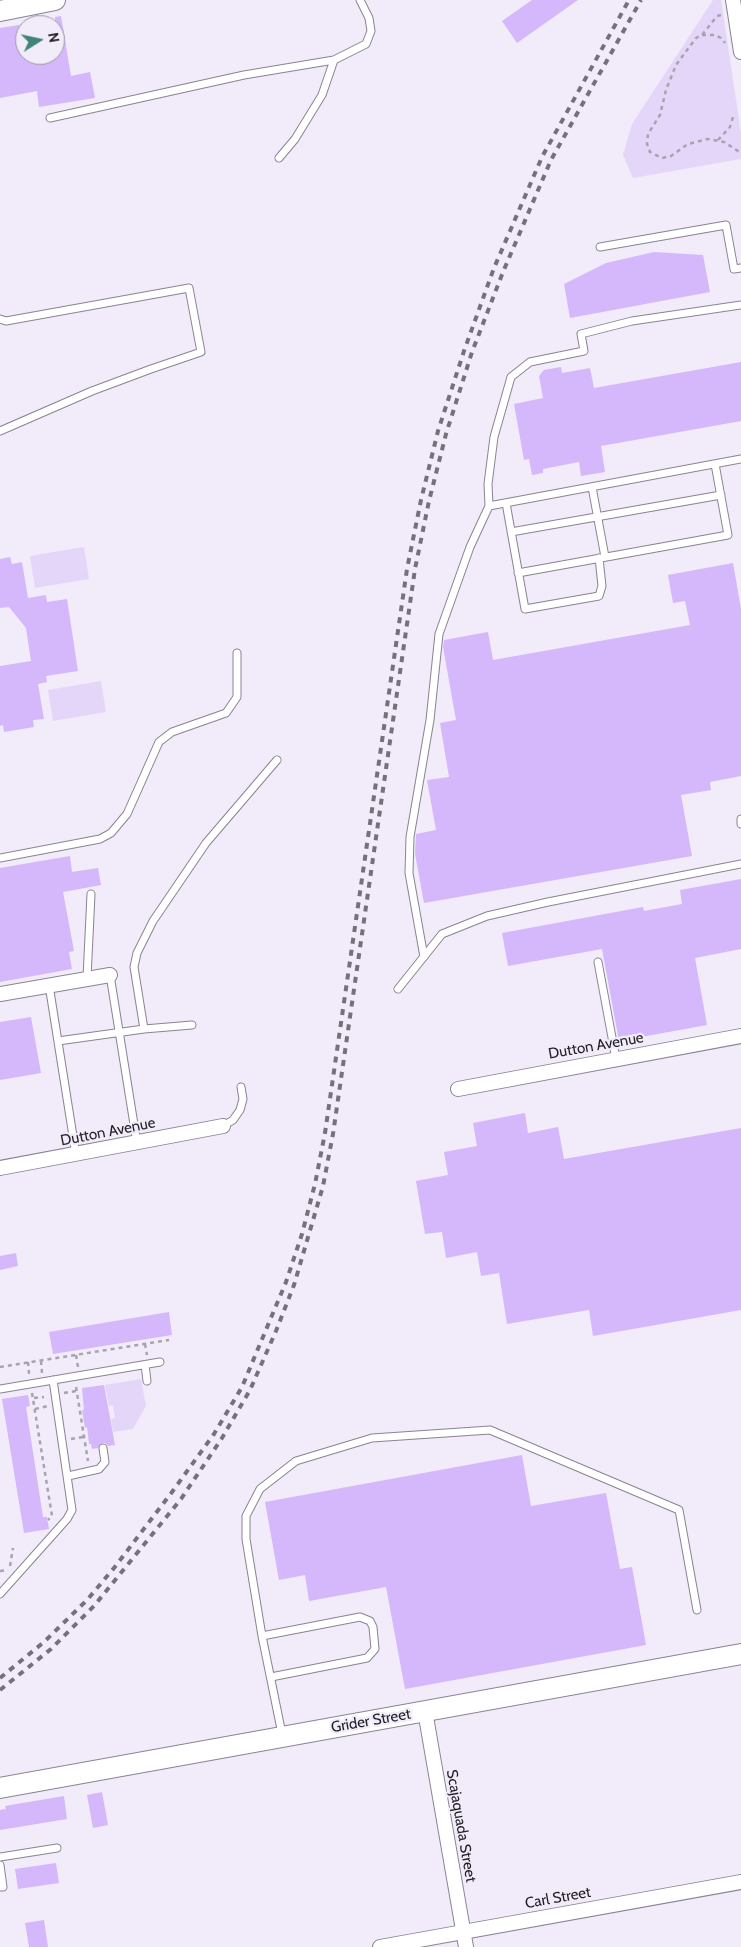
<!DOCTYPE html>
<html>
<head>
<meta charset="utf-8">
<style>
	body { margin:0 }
	#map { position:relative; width:741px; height:1947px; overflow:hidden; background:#f1ebfa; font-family:Cabin,sans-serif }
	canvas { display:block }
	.north { position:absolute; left:15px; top:15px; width:50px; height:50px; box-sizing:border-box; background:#f1ebfa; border:1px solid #9d99a4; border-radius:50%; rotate:80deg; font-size:14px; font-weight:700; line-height:20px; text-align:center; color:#201e23 }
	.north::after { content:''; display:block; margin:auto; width:18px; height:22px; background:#3e8378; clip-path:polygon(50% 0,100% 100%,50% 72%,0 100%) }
</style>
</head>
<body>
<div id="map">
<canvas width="741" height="1947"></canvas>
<div class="north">N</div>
</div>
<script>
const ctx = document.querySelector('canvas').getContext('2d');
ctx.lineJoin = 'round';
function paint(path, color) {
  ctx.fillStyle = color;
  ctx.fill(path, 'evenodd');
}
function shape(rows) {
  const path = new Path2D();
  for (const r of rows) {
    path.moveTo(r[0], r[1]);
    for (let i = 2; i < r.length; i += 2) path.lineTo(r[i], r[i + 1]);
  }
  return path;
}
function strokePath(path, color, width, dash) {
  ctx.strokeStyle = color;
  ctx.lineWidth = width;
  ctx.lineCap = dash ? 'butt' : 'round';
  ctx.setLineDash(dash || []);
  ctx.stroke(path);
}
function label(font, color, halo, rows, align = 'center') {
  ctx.font = font + ' Cabin,sans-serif';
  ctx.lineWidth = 4.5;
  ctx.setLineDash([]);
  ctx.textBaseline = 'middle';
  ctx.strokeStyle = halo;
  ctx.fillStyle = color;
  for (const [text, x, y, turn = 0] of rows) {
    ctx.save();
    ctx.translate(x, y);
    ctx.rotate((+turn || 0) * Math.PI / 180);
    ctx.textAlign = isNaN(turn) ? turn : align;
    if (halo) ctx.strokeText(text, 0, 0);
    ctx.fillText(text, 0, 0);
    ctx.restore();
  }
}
const green = shape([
	[713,0,721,0,741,133,741,159,633,178,623,155,632,124],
	[84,547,89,579,35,588,30,556],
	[101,681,106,712,53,721,48,690],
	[141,1379,146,1406,133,1429,113,1432,111,1419,115,1418,113,1405,109,1406,105,1385]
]);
const building = shape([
	[532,0,578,0,517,43,502,21],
	[61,16,71,76,90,72,95,98,39,107,37,91,0,98,0,28,25,24,25,55,55,55,55,17],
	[654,252,703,255,710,292,570,318,564,284,606,263],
	[741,362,741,421,601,446,605,472,581,476,579,462,543,469,543,473,532,475,529,459,524,460,514,404,543,398,539,376,544,370,561,367,562,373,590,368,594,388],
	[10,557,12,564,22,562,28,598,46,595,47,602,67,599,78,671,46,676,47,682,38,684,44,719,33,720,34,727,4,732,3,725,0,726,0,666,31,661,26,628,9,607,0,608,0,559],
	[733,563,741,609,741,776,710,782,711,790,681,795,692,856,424,903,415,854,416,834,436,830,427,780,449,777,440,723,456,720,443,647,444,640,488,632,493,660,690,625,685,601,673,603,668,575],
	[70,856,72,872,98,868,101,885,63,892,74,951,69,952,72,969,0,982,0,868],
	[741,879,741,949,695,958,707,1025,619,1041,602,949,508,966,502,933,643,907,644,911,682,904,680,890],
	[31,1017,41,1073,0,1080,0,1022],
	[525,1113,528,1133,558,1127,564,1159,741,1128,741,1310,593,1336,589,1310,507,1324,499,1273,481,1276,477,1252,446,1258,442,1232,425,1234,416,1181,448,1175,444,1152,477,1146,473,1123],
	[16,1253,18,1266,0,1270,0,1256],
	[169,1312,172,1335,53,1354,49,1332],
	[104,1385,115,1445,108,1446,105,1443,102,1443,98,1448,92,1449,91,1444,89,1444,87,1427,85,1428,82,1410,84,1410,82,1388],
	[28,1395,30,1406,26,1407,43,1517,47,1517,49,1529,24,1533,2,1399],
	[522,1455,531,1506,606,1493,620,1569,632,1567,646,1645,405,1689,386,1587,309,1601,305,1575,279,1580,265,1502],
	[102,1792,108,1825,93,1828,87,1795],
	[64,1796,67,1819,0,1830,0,1810,6,1809,5,1806],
	[56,1863,59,1883,18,1889,15,1869],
	[44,1920,48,1947,29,1947,25,1923]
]);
const path = shape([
	[721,15,717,16,702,35,696,38,676,65,666,90,660,115,648,134,647,144,650,152,662,158,671,156,688,144,708,139,724,142,741,153],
	[702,35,715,35,721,38,725,43],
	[718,140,730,127,733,117,736,116],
	[145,1344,147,1355],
	[76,1355,78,1367],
	[41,1361,42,1373],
	[28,1362,29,1374],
	[0,1367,169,1340],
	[76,1387,88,1461],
	[32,1393,52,1516,48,1520],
	[64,1393,76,1391],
	[34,1398,44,1397],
	[35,1409,48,1406],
	[71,1439,83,1437],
	[10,1566,13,1548],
	[0,1571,8,1570]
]);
const lane = shape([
	[50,118,244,75,334,60,366,44,371,31,369,18,360,0],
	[279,158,295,139,322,95,334,60],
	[600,247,726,225,734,269,741,268],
	[0,319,6,321,189,288,201,352,151,369,92,391,0,431],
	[592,487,605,557],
	[506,503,525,609,599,596,602,586,599,558],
	[489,506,488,484,494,437,511,377,530,362,584,351,581,334,632,321,741,305],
	[511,532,721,495],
	[518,573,728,535,715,464],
	[741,819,741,824],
	[0,858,100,839,111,833,127,814,159,742,172,732,226,713,237,697,237,653],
	[424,957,409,873,410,837,430,720,439,634,470,547,489,506,741,459],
	[598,962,616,1059],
	[110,975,137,1143],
	[87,978,91,894],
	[49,985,76,1155],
	[398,989,442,934,487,916,548,902,741,864],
	[144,1029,192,1025],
	[58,1041,144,1029,134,967,137,953,153,921,206,843,277,760],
	[223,1126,233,1120,240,1110,243,1099,241,1087],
	[145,1365,147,1381],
	[0,1389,160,1362],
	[68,1476,99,1469,105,1462,103,1448],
	[0,1594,67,1519,72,1510,53,1380],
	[262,1636,360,1617,370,1621,373,1627,375,1649,367,1658,271,1677],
	[282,1734,262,1636,246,1539,246,1516,260,1489,296,1461,372,1438,490,1430,679,1510,697,1610],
	[0,1857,57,1848],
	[0,1865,3,1887,0,1887]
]);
const street = shape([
	[733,0,741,52],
	[0,994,110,975],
	[458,1089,741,1036],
	[0,1168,223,1126],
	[425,1711,466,1947],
	[380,1947,741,1882]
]);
const secondary = shape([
	[0,11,55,0],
	[0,1788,741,1654]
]);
const rail = shape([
	[0,1678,44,1642,87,1600,114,1568,172,1492,214,1434,242,1387,286,1282,302,1234,315,1184,325,1133,407,569,421,500,438,431,464,351,494,268,542,157,629,0],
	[0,1690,51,1649,94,1606,181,1499,222,1438,250,1390,276,1331,294,1285,323,1186,333,1134,415,569,429,501,446,434,472,352,503,272,551,160,641,0]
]);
const streetNames = [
	["Dutton Avenue",596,1046,-10],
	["Dutton Avenue",108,1132,-11],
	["Grider Street",371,1721,-10],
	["Scajaquada Street",461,1826,80],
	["Carl Street",558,1898,-10]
];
paint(green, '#e4d6f8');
paint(building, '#d4b8fb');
strokePath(lane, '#898491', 9);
strokePath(street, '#898491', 16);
strokePath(secondary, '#898491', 22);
strokePath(path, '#a8a3af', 2.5, [4, 4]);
strokePath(lane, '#fff', 7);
strokePath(street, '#fff', 14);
strokePath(secondary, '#fff', 20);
strokePath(rail, '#75717a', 4, [6, 6]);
label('15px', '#201e23', '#f1ebfa', streetNames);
</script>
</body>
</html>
